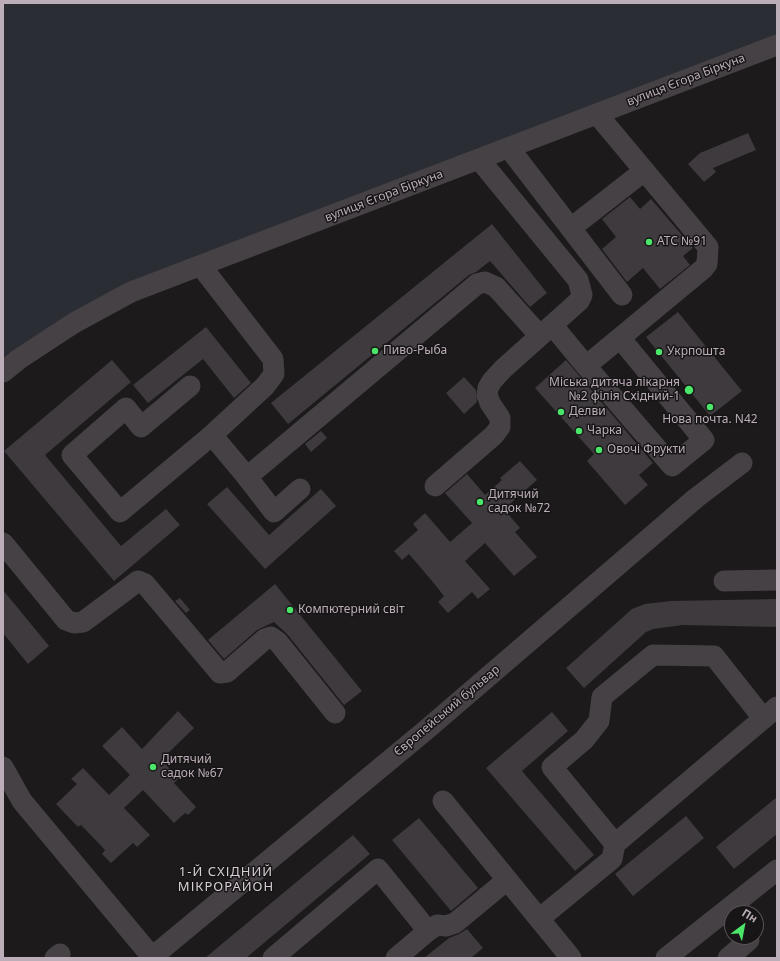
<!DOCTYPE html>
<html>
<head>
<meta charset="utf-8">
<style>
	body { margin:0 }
	#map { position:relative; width:780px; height:961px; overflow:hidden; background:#1c1a1b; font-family:"Noto Sans",sans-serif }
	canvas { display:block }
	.frame { position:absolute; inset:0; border:4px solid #bbaeb8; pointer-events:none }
	.north { position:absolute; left:724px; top:905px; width:40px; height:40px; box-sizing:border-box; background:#171516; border:1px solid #595257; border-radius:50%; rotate:32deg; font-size:11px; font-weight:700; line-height:16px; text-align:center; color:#bbaeb8 }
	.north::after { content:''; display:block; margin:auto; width:14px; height:18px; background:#4ae569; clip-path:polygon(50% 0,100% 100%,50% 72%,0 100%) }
</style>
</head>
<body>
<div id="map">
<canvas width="780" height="961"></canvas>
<div class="frame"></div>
<div class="north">Пн</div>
</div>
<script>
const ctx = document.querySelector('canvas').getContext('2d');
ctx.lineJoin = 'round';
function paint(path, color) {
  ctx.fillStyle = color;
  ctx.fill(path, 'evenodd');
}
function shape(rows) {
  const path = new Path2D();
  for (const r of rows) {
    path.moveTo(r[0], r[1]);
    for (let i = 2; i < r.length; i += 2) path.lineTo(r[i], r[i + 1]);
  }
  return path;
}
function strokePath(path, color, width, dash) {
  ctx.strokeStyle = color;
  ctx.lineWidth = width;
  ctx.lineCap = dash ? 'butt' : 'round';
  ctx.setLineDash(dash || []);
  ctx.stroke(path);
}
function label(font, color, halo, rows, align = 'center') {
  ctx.font = font + ' "Noto Sans",sans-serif';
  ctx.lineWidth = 3;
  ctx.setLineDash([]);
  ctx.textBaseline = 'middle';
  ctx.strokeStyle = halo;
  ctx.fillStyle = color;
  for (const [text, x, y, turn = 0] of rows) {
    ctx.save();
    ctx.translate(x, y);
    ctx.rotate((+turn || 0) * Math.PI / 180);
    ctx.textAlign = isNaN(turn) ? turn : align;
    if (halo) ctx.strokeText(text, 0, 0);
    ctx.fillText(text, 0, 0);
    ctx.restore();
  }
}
const green = shape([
	[3,3,777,3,777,45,201,266,3,372]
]);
const building = shape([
	[748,133,756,150,713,168,716,172,704,182,688,164,700,153],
	[630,197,640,209,651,199,693,248,683,256,690,265,660,289,643,268,627,282,602,249,616,237,602,219],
	[492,224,547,293,530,307,490,261,476,272,469,275,288,424,271,403],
	[678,312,742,391,710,416,646,337],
	[206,327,251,383,234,398,203,359,148,403,133,385],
	[112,360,131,382,45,455,121,546,166,509,180,525,114,581,4,451],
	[566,360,653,463,639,475,648,485,625,505,587,461,594,454,535,388],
	[464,377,476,390,477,402,464,414,446,393],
	[321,431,327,438,311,452,305,444],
	[520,461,537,480,504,509,520,528,515,532,537,557,514,576,485,543,465,561,490,589,478,599,472,592,448,613,438,602,444,596,432,581,409,554,402,560,394,551,418,530,413,524,425,513,450,542,472,523,445,493,467,474,485,495,502,480,500,478],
	[227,487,269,535,321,489,336,506,265,569,207,504],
	[275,584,362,691,344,705,287,634,274,622,257,630,224,659,208,640],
	[3,590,49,646,28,664,3,633],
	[180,598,190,610,186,613,175,601],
	[777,599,777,627,683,625,653,629,646,632,584,688,566,668,632,609,645,604,671,601],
	[178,711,194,728,161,760,179,778,174,783,196,807,188,815,185,813,174,823,143,790,124,808,150,835,137,847,133,843,111,863,102,854,105,850,81,825,78,827,56,804,77,784,71,779,83,768,109,795,130,775,102,746,122,727,142,749],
	[552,712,568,731,522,771,594,855,575,871,486,768],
	[777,797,777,834,734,869,716,847],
	[686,816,704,838,633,896,615,874],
	[419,818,478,888,451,911,392,840],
	[353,835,370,854,246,958,205,958],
	[467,929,483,948,471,958,424,958,449,938,459,934]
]);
const minor = shape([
	[509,148,622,295],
	[571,228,644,171],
	[553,326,586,366,703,269,707,264,708,247,597,114],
	[586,366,672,466,704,440,620,338],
	[3,372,19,359,74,323,131,292,777,45],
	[190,386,141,427,126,408,72,455,120,512,212,435,265,386,274,374,273,359,201,266],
	[212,435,247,477],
	[435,486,494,435,500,427,500,418,490,403,487,395,488,388,492,381,503,369,579,301,582,295,578,280,479,159],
	[300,489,274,512,247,477,477,284,485,282,496,287,540,336],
	[3,543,66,620,74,623,83,622,138,581,145,584,220,673,227,672,265,639,271,637,278,642,335,713],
	[724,581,777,580],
	[763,718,714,656,653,655,602,697,599,721,584,740,552,767,615,844,777,707],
	[3,767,22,801,152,957],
	[443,801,571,958],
	[539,919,612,859,615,844],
	[428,931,437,925,446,926,455,923,507,880],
	[55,958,60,954],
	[151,958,426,730,696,498,742,463],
	[273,958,378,869,428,931,396,958],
	[666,958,777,870],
	[728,958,749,940,746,937]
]);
const markers = [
	[649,242,4,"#4ae569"],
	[375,351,4,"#4ae569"],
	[659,352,4,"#4ae569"],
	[689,390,5,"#4ae569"],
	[710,407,4,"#4ae569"],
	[561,412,4,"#4ae569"],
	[579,431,4,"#4ae569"],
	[599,450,4,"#4ae569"],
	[480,502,4,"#4ae569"],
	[290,610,4,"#4ae569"],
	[153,767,4,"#4ae569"]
];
const streetNames = [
	["вулиця Єгора Біркуна",686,80,-21],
	["вулиця Єгора Біркуна",384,196,-21],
	["Європейський бульвар",447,711,-40]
];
const poiNames = [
	["АТС №91",657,242],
	["Пиво-Рыба",383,351],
	["Укрпошта",667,352],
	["Міська дитяча лікарня",680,383,"right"],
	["№2 філія Східний-1",680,397,"right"],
	["Делви",569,412],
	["Нова почта. N42",710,420,"center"],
	["Чарка",587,431],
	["Овочі Фрукти",607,450],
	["Дитячий",488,495],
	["садок №72",488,509],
	["Компютерний світ",298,610],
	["Дитячий",161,760],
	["садок №67",161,774]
];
const neighbourhoodNames = [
	["1-Й СХІДНИЙ",226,872],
	["МІКРОРАЙОН",226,887]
];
paint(green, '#2a2e34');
paint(building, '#3e3a3d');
strokePath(minor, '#464144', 21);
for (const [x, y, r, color] of markers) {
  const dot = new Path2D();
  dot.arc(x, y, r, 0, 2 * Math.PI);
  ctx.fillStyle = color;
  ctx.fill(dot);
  strokePath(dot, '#171516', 1.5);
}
label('12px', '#bbaeb8', '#171516', streetNames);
label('12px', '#bbaeb8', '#171516', poiNames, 'left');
ctx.letterSpacing = '1px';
label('13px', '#d7cfd5', '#171516', neighbourhoodNames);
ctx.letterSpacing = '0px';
</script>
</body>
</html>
